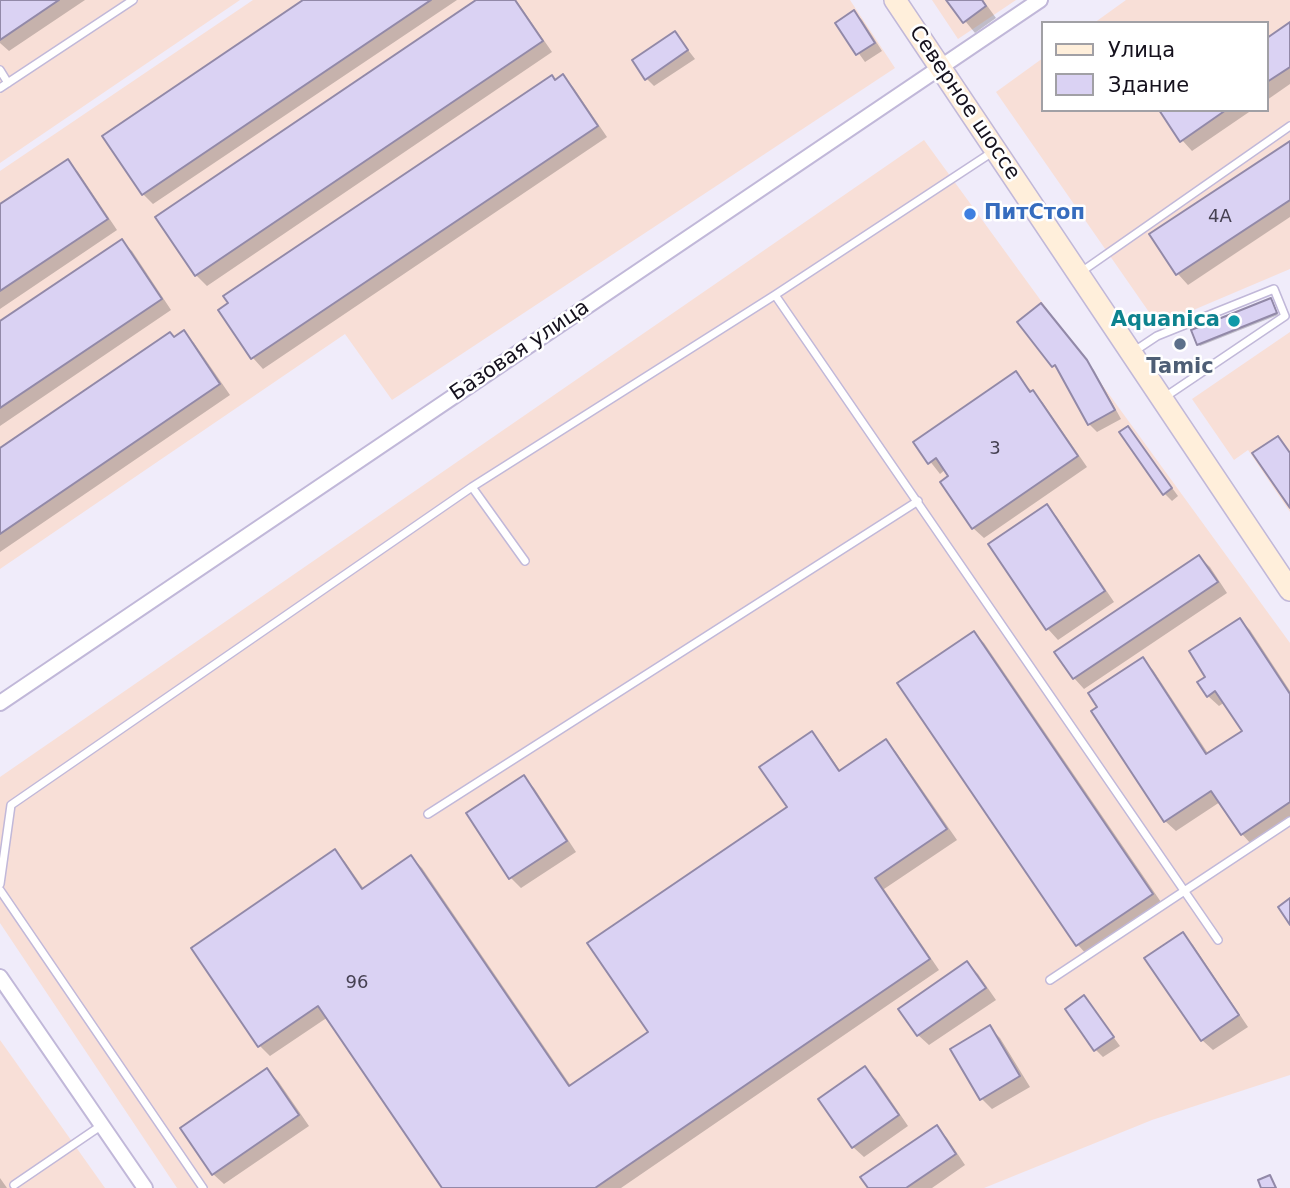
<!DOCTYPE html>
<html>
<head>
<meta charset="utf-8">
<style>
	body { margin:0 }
	#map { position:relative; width:1290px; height:1188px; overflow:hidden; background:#f0ecfa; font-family:"DejaVu Sans",sans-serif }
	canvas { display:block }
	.legend { position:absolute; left:1041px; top:21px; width:228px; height:91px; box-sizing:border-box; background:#fff; border:2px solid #a1a0a5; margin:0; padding:9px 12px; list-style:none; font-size:21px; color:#15111d }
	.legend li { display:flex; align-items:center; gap:14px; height:35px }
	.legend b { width:35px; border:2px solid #a1a0a5 }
</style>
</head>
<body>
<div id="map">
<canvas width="1290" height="1188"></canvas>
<ul class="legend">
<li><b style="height:9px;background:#ffefdb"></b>Улица</li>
<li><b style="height:19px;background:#dad2f3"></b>Здание</li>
</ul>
</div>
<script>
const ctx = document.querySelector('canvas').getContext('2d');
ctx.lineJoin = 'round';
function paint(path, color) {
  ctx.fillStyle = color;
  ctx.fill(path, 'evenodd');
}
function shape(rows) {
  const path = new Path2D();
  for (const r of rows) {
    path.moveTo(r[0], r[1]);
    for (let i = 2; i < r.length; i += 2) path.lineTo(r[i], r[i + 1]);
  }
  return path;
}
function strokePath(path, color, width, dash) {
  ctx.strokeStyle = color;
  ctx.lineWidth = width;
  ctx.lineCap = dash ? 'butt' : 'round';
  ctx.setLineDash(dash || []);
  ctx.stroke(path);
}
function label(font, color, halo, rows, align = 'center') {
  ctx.font = font + ' "DejaVu Sans",sans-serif';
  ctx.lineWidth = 5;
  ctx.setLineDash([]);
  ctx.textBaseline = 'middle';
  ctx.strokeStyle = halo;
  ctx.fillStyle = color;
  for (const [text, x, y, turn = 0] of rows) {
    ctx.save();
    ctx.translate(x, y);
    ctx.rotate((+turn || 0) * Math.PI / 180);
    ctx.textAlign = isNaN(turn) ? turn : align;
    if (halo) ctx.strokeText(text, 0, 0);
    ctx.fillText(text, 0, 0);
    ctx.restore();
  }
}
const industrial = shape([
	[0,0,240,0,0,163],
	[253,0,850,0,895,68,392,400,345,334,0,569,0,171],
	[932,0,1016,0,958,39],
	[1126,0,1290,0,1290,269,1158,325,996,92,1043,58,1043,110,1267,110,1267,23,1094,23],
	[924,140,1290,643,1290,1075,1152,1120,984,1188,177,1188,0,923,0,777],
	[1290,332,1290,512,1248,450,1234,460,1192,399],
	[0,1040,105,1188,0,1188]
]);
const shadow = shape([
	[0,0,85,0,9,51,0,43],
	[307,0,457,0,153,204,143,194],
	[480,0,516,0,552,52,207,286,196,275,158,218],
	[948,0,983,0,996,18,975,33],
	[854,12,862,20,882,51,865,62,837,23],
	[1290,24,1290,84,1267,100,1267,40],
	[675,33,695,59,654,86,646,78],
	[562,77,573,87,607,137,263,369,253,358,220,310],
	[1164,110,1252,110,1192,151,1182,140],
	[1290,143,1290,217,1188,285,1178,274,1152,235],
	[67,161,78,172,117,230,0,309,0,207],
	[121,241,132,251,171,310,0,426,0,323],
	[1272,302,1278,315,1200,346,1198,344],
	[1049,313,1094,370,1121,419,1097,432,1089,424,1062,375,1020,322],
	[183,332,194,343,230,395,0,552,0,450],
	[1015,374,1043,403,1087,467,984,538,973,528,946,469,940,474,915,442],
	[1128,428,1178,496,1172,501,1164,493],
	[1047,506,1057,517,1114,602,1058,640,1048,629,991,544],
	[1199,557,1210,567,1227,593,1084,689,1074,678],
	[1240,620,1250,630,1290,691,1290,820,1252,845,1242,834,1220,802,1176,831,1165,821,1142,660,1153,670,1209,755,1244,732,1225,702,1219,706,1208,696,1208,677],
	[974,633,984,643,1163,905,1088,956,1078,945,899,684],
	[811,733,822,744,841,772,886,741,896,752,957,840,884,889,939,970,621,1188,444,1188,328,1017,270,1056,260,1046,335,851,345,862,364,889,411,857,422,868,571,1086,650,1032,789,807],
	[524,778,534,788,576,852,521,888,510,877],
	[1182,934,1193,945,1248,1027,1213,1050,1202,1040],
	[967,963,978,974,996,1000,929,1045,918,1035],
	[1084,997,1120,1046,1103,1057,1096,1050],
	[989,1027,1000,1038,1030,1087,992,1109,982,1099,952,1050],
	[865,1069,876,1079,908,1126,864,1157,853,1147],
	[267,1070,278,1081,309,1126,224,1184,213,1174],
	[937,1128,947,1138,965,1165,932,1188,870,1188],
	[0,1178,7,1188,0,1188]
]);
const building = shape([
	[0,0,59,0,0,40,0,0],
	[303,0,431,0,142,195,102,136,303,0],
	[476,0,515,0,543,41,195,276,155,217,476,0],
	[946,0,982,0,986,6,963,23,946,0],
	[854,10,875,43,856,55,835,23,854,10],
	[1290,22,1290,67,1267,82,1267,38,1290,22],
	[675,31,688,50,645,80,632,60,675,31],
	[563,74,598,126,251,359,218,310,228,303,223,296,552,75,555,80,563,74],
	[1159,110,1226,110,1180,142,1159,110],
	[1290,141,1290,200,1176,275,1149,234,1290,141],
	[68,159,108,219,0,291,0,204,68,159],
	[122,239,162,299,0,408,0,321,122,239],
	[1271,298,1277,313,1197,345,1191,330,1271,298],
	[1041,303,1087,360,1115,410,1088,425,1055,365,1052,367,1017,322,1041,303],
	[184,330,220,384,0,534,0,448,170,332,174,337,184,330],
	[1016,371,1030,392,1033,390,1078,456,972,529,940,482,948,476,936,458,928,464,913,442,1016,371],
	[1128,426,1172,488,1163,495,1119,432,1128,426],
	[1278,436,1290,453,1290,508,1252,453,1278,436],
	[1047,504,1105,591,1046,630,988,544,1047,504],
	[1199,555,1218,582,1073,679,1054,652,1199,555],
	[1240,618,1290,694,1290,802,1241,835,1211,791,1164,822,1091,711,1097,707,1088,693,1143,657,1206,754,1242,731,1215,691,1207,697,1197,682,1205,677,1189,651,1240,618],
	[974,631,1153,894,1076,946,897,683,974,631],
	[812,731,839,771,886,739,947,829,875,878,930,959,595,1188,442,1188,318,1006,258,1047,191,948,335,849,362,889,411,855,569,1086,648,1032,587,943,787,807,759,767,812,731],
	[524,775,567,841,509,879,466,813,524,775],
	[1290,898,1290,925,1278,907,1290,898],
	[1183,932,1239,1015,1201,1041,1144,958,1183,932],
	[967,961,986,988,917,1036,898,1009,967,961],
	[1084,995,1114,1037,1094,1051,1065,1009,1084,995],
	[990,1025,1020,1076,980,1100,950,1049,990,1025],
	[865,1066,899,1115,852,1148,818,1099,865,1066],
	[267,1068,299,1115,212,1175,180,1128,267,1068],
	[937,1125,956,1154,906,1188,868,1188,860,1177,937,1125],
	[1270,1175,1276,1188,1261,1188,1258,1180,1270,1175]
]);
const service = shape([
	[0,70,8,83],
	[0,88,133,0],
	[1081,272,1290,126],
	[775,295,1218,940],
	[1133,352,1157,336,1274,289,1285,316,1165,397],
	[472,487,525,561],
	[428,814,918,501],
	[0,884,11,805,472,487,775,295,994,151],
	[0,890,203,1188],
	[1050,980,1290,821],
	[14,1185,102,1125]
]);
const minor = shape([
	[0,703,1040,0],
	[0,977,145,1188]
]);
const secondary = shape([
	[895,0,1290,590]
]);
const markers = [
	[970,214,7,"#3f7fe0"],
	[1234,321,7,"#0f9aa8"],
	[1180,344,7,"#5c6f8a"]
];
const numberNames = [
	["4А",1220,217],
	["3",995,449],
	["96",357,983]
];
const streetNames = [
	["Северное шоссе",964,103,56],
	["Базовая улица",520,351,-34]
];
const shopNames = [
	["ПитСтоп",984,214]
];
const cultureNames = [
	["Aquanica",1220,321]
];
const serviceNames = [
	["Tamic",1180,368]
];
paint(industrial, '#f8dfd7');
paint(shadow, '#0003');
paint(building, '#dad2f3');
strokePath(building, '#9289a8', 2);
strokePath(service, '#c1b8d9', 10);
strokePath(minor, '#c1b8d9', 18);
strokePath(secondary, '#c1b8d9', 24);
strokePath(service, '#fff', 7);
strokePath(minor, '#fff', 14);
strokePath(secondary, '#ffefdb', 21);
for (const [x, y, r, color] of markers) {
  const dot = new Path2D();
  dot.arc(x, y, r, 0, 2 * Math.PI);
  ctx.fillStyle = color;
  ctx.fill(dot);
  strokePath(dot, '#fff', 2.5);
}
label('18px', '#464152', null, numberNames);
label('21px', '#15111d', '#fff', streetNames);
label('bold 21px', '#366cbe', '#fff', shopNames, 'left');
label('bold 21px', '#0d838f', '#fff', cultureNames, 'right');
label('bold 21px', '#4e5e75', '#fff', serviceNames);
</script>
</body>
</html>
